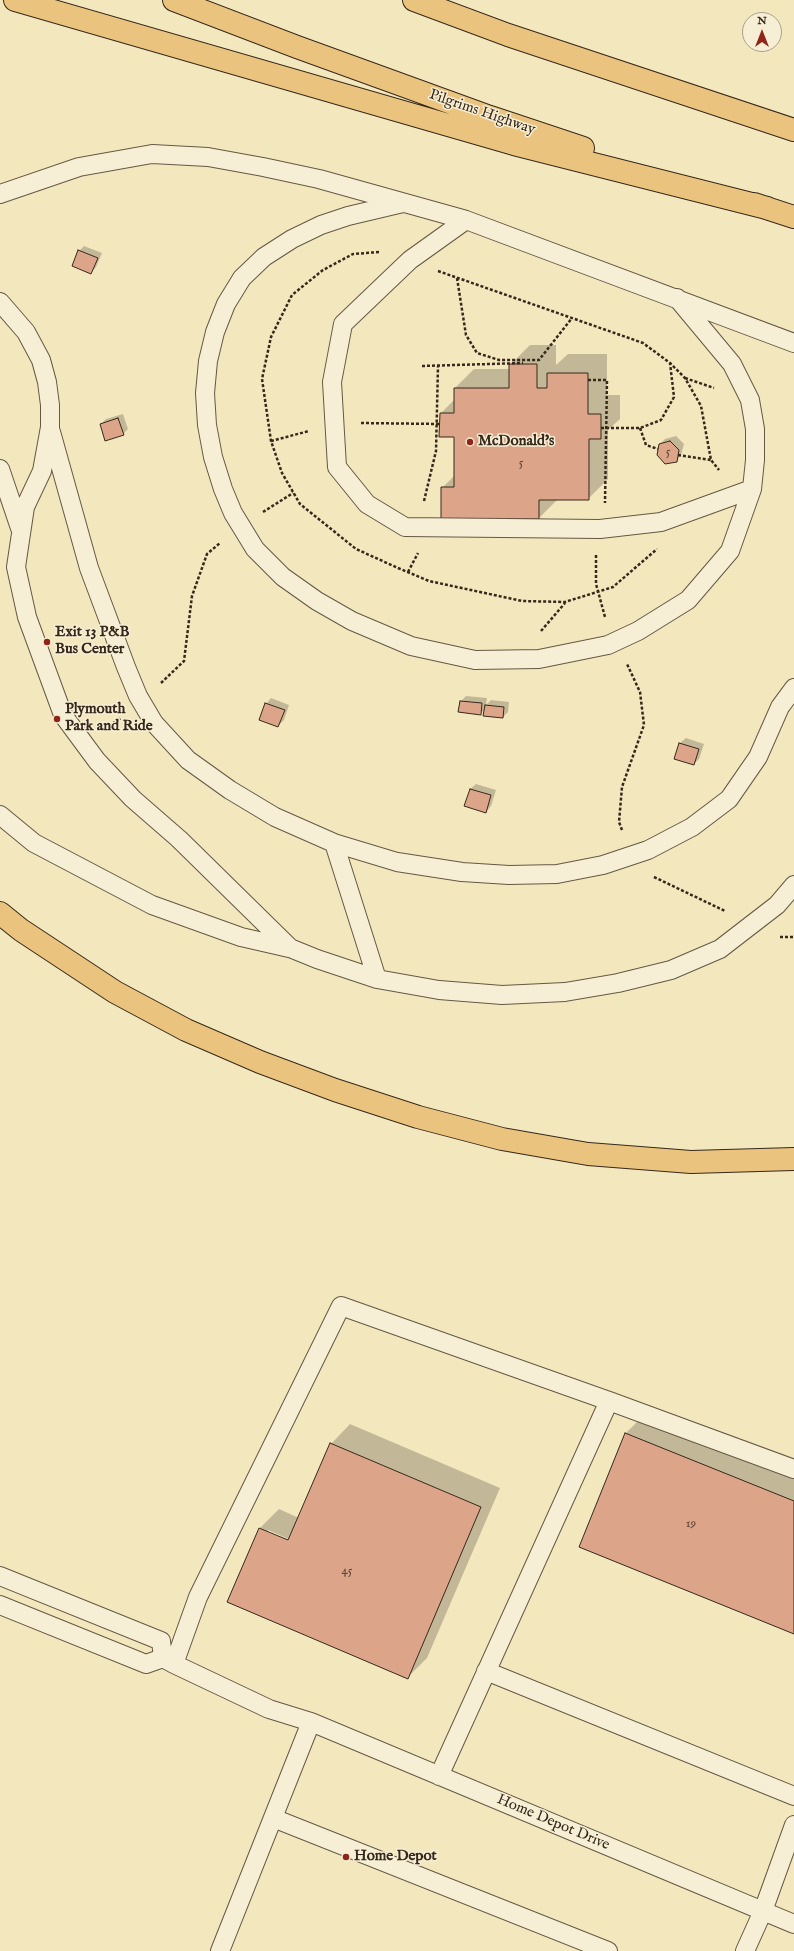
<!DOCTYPE html>
<html>
<head>
<meta charset="utf-8">
<style>
	body { margin:0 }
	#map { position:relative; width:794px; height:1951px; overflow:hidden; background:#f3e7be; font-family:"IM FELL English",serif }
	canvas { display:block }
	.north { position:absolute; left:742px; top:12px; width:40px; height:40px; box-sizing:border-box; background:#f7efd5; border:1px solid #aa9f8b; border-radius:50%; rotate:0deg; font-size:11px; font-weight:700; line-height:16px; text-align:center; color:#36281b }
	.north::after { content:''; display:block; margin:auto; width:14px; height:18px; background:#8f2418; clip-path:polygon(50% 0,100% 100%,50% 72%,0 100%) }
</style>
</head>
<body>
<div id="map">
<canvas width="794" height="1951"></canvas>
<div class="north">N</div>
</div>
<script>
const ctx = document.querySelector('canvas').getContext('2d');
ctx.lineJoin = 'round';
function paint(path, color) {
  ctx.fillStyle = color;
  ctx.fill(path, 'evenodd');
}
function shape(rows) {
  const path = new Path2D();
  for (const r of rows) {
    path.moveTo(r[0], r[1]);
    for (let i = 2; i < r.length; i += 2) path.lineTo(r[i], r[i + 1]);
  }
  return path;
}
function strokePath(path, color, width, dash) {
  ctx.strokeStyle = color;
  ctx.lineWidth = width;
  ctx.lineCap = dash ? 'butt' : 'round';
  ctx.setLineDash(dash || []);
  ctx.stroke(path);
}
function label(font, color, halo, rows, align = 'center') {
  ctx.font = font + ' "IM FELL English",serif';
  ctx.lineWidth = 3;
  ctx.setLineDash([]);
  ctx.textBaseline = 'middle';
  ctx.strokeStyle = halo;
  ctx.fillStyle = color;
  for (const [text, x, y, turn = 0] of rows) {
    ctx.save();
    ctx.translate(x, y);
    ctx.rotate((+turn || 0) * Math.PI / 180);
    ctx.textAlign = isNaN(turn) ? turn : align;
    if (halo) ctx.strokeText(text, 0, 0);
    ctx.fillText(text, 0, 0);
    ctx.restore();
  }
}
const shadow = shape([
	[84,246,102,253,96,267,91,273,79,251],
	[530,345,556,345,556,365,568,354,607,354,607,395,620,395,620,419,608,430,608,479,588,499,558,499,539,518,442,488,455,475,455,436,441,413,455,399,455,388,474,369,510,369,510,365],
	[123,414,128,429,123,434,101,424,106,419],
	[676,436,684,444,681,455,676,461,660,444,665,439],
	[466,696,487,698,486,705,491,700,509,702,508,712,503,717,485,709,480,714,461,701],
	[271,698,289,705,284,720,278,726,266,704],
	[686,738,704,744,699,759,694,764,675,758,680,743],
	[476,784,496,790,491,806,486,812,470,789],
	[645,1414,794,1474,794,1633,580,1546,626,1433],
	[350,1424,500,1488,427,1658,407,1678,260,1528,279,1509,299,1518,331,1444],
	[268,1530,293,1541,292,1543,268,1533]
]);
const building = shape([
	[78,250,98,258,91,274,72,266,78,250],
	[509,364,537,364,537,388,547,388,547,373,588,373,588,414,601,414,601,439,589,439,589,500,539,500,539,519,441,519,441,487,454,487,454,437,439,437,440,413,454,413,454,388,509,388,509,364],
	[118,418,124,435,105,441,100,424,118,418],
	[670,441,679,450,677,462,665,464,657,455,659,444,670,441],
	[460,701,482,703,481,715,458,712,460,701],
	[265,703,285,710,278,727,259,720,265,703],
	[485,705,504,707,503,718,483,716,485,705],
	[679,743,699,749,694,765,674,759,679,743],
	[470,789,491,795,486,813,464,806,470,789],
	[625,1433,794,1501,794,1634,579,1547,625,1433],
	[330,1443,481,1507,408,1679,227,1602,259,1528,288,1540,330,1443]
]);
const path = shape([
	[379,252,353,254,323,270,292,295,271,337,262,379,271,441,282,473,300,504,356,549,398,568,429,581,522,601,565,602,613,587,657,549],
	[438,271,643,343,670,363,685,378,701,406,711,460,719,470],
	[457,278,466,335,477,353,499,360,539,360,572,318],
	[422,366,523,363],
	[685,378,714,388],
	[588,380,607,380,605,503],
	[361,423,439,424],
	[601,428,640,428,661,420,674,397,670,363],
	[640,428,646,445,658,449],
	[271,441,309,431],
	[678,455,711,460],
	[424,501,436,451,438,366],
	[263,512,293,493],
	[596,555,596,584,605,617],
	[408,572,418,553],
	[541,631,565,603],
	[161,683,184,661,192,596,207,554,220,543],
	[105,728,121,718],
	[622,830,619,822,622,787,644,725,640,692,627,664],
	[654,877,725,911],
	[780,937,794,937]
]);
const service = shape([
	[0,194,79,167,152,154,208,157,263,167,319,179,466,220,794,343],
	[403,203,348,216,321,225,292,239,264,257,242,278,226,304,215,332,208,361,205,393,207,425,213,457,223,489,233,513,255,549,283,577,317,601,352,621,411,646,475,660,539,659,608,645,638,631,688,600,730,551,752,489,755,460,755,429,750,400,732,364,677,298],
	[466,220,410,260,343,324,332,382,337,467,367,504,405,527,600,529,661,522,752,489],
	[0,302,26,332,41,360,47,382,50,405,50,427,42,471,25,507,16,567,27,617,63,715,97,761,133,799,179,839,290,948,317,959,377,979,439,990,502,995,565,992,618,983,671,970,720,949,777,905,794,885],
	[51,432,89,568,126,667,138,696,154,723,188,760,230,790,275,817,334,843,397,862,462,872,509,875,557,874,603,865,648,850,692,827,729,799,758,757,780,707,794,688],
	[0,469,20,528],
	[0,815,34,843,152,905,241,937,289,948],
	[334,843,377,979],
	[609,1401,341,1306,198,1597,174,1664,269,1709,311,1722,794,1924],
	[0,1576,161,1641,163,1658],
	[0,1605,146,1664,163,1658,174,1664],
	[486,1671,794,1796],
	[439,1776,609,1401,794,1469],
	[273,1818,608,1951],
	[220,1951,311,1722],
	[745,1951,763,1911,794,1825]
]);
const motorway = shape([
	[15,0,514,144,767,208],
	[174,0,297,47,490,117,583,148],
	[414,0,508,35,794,130],
	[754,204,794,217],
	[0,913,21,930,115,992,186,1030,260,1062,335,1090,418,1117,502,1139,588,1154,691,1162,794,1159]
]);
const markers = [
	[470,442,4,"#8f2418"],
	[47,642,4,"#8f2418"],
	[57,719,4,"#8f2418"],
	[346,1857,4,"#8f2418"]
];
const numberNames = [
	["5",668,452],
	["5",521,463],
	["19",691,1524],
	["45",347,1571]
];
const streetNames = [
	["Pilgrims Highway",482,113,19],
	["Home Depot Drive",553,1823,23]
];
const poiNames = [
	["McDonald's",478,442],
	["Exit 13 P&B",55,633],
	["Bus Center",55,650],
	["Plymouth",65,710],
	["Park and Ride",65,727],
	["Home Depot",354,1857]
];
paint(shadow, '#0003');
paint(building, '#dca489');
strokePath(building, '#36281b', 1);
strokePath(service, '#655844', 20);
strokePath(motorway, '#36281b', 24);
strokePath(path, '#36281b', 2.5, [3, 2]);
strokePath(service, '#f7efd5', 18);
strokePath(motorway, '#eac47f', 22);
for (const [x, y, r, color] of markers) {
  const dot = new Path2D();
  dot.arc(x, y, r, 0, 2 * Math.PI);
  ctx.fillStyle = color;
  ctx.fill(dot);
  strokePath(dot, '#f7efd5', 1.5);
}
label('13px', '#604736', null, numberNames);
label('15px', '#36281b', '#f7efd5', streetNames);
label('bold 15px', '#36281b', '#f7efd5', poiNames, 'left');
</script>
</body>
</html>
